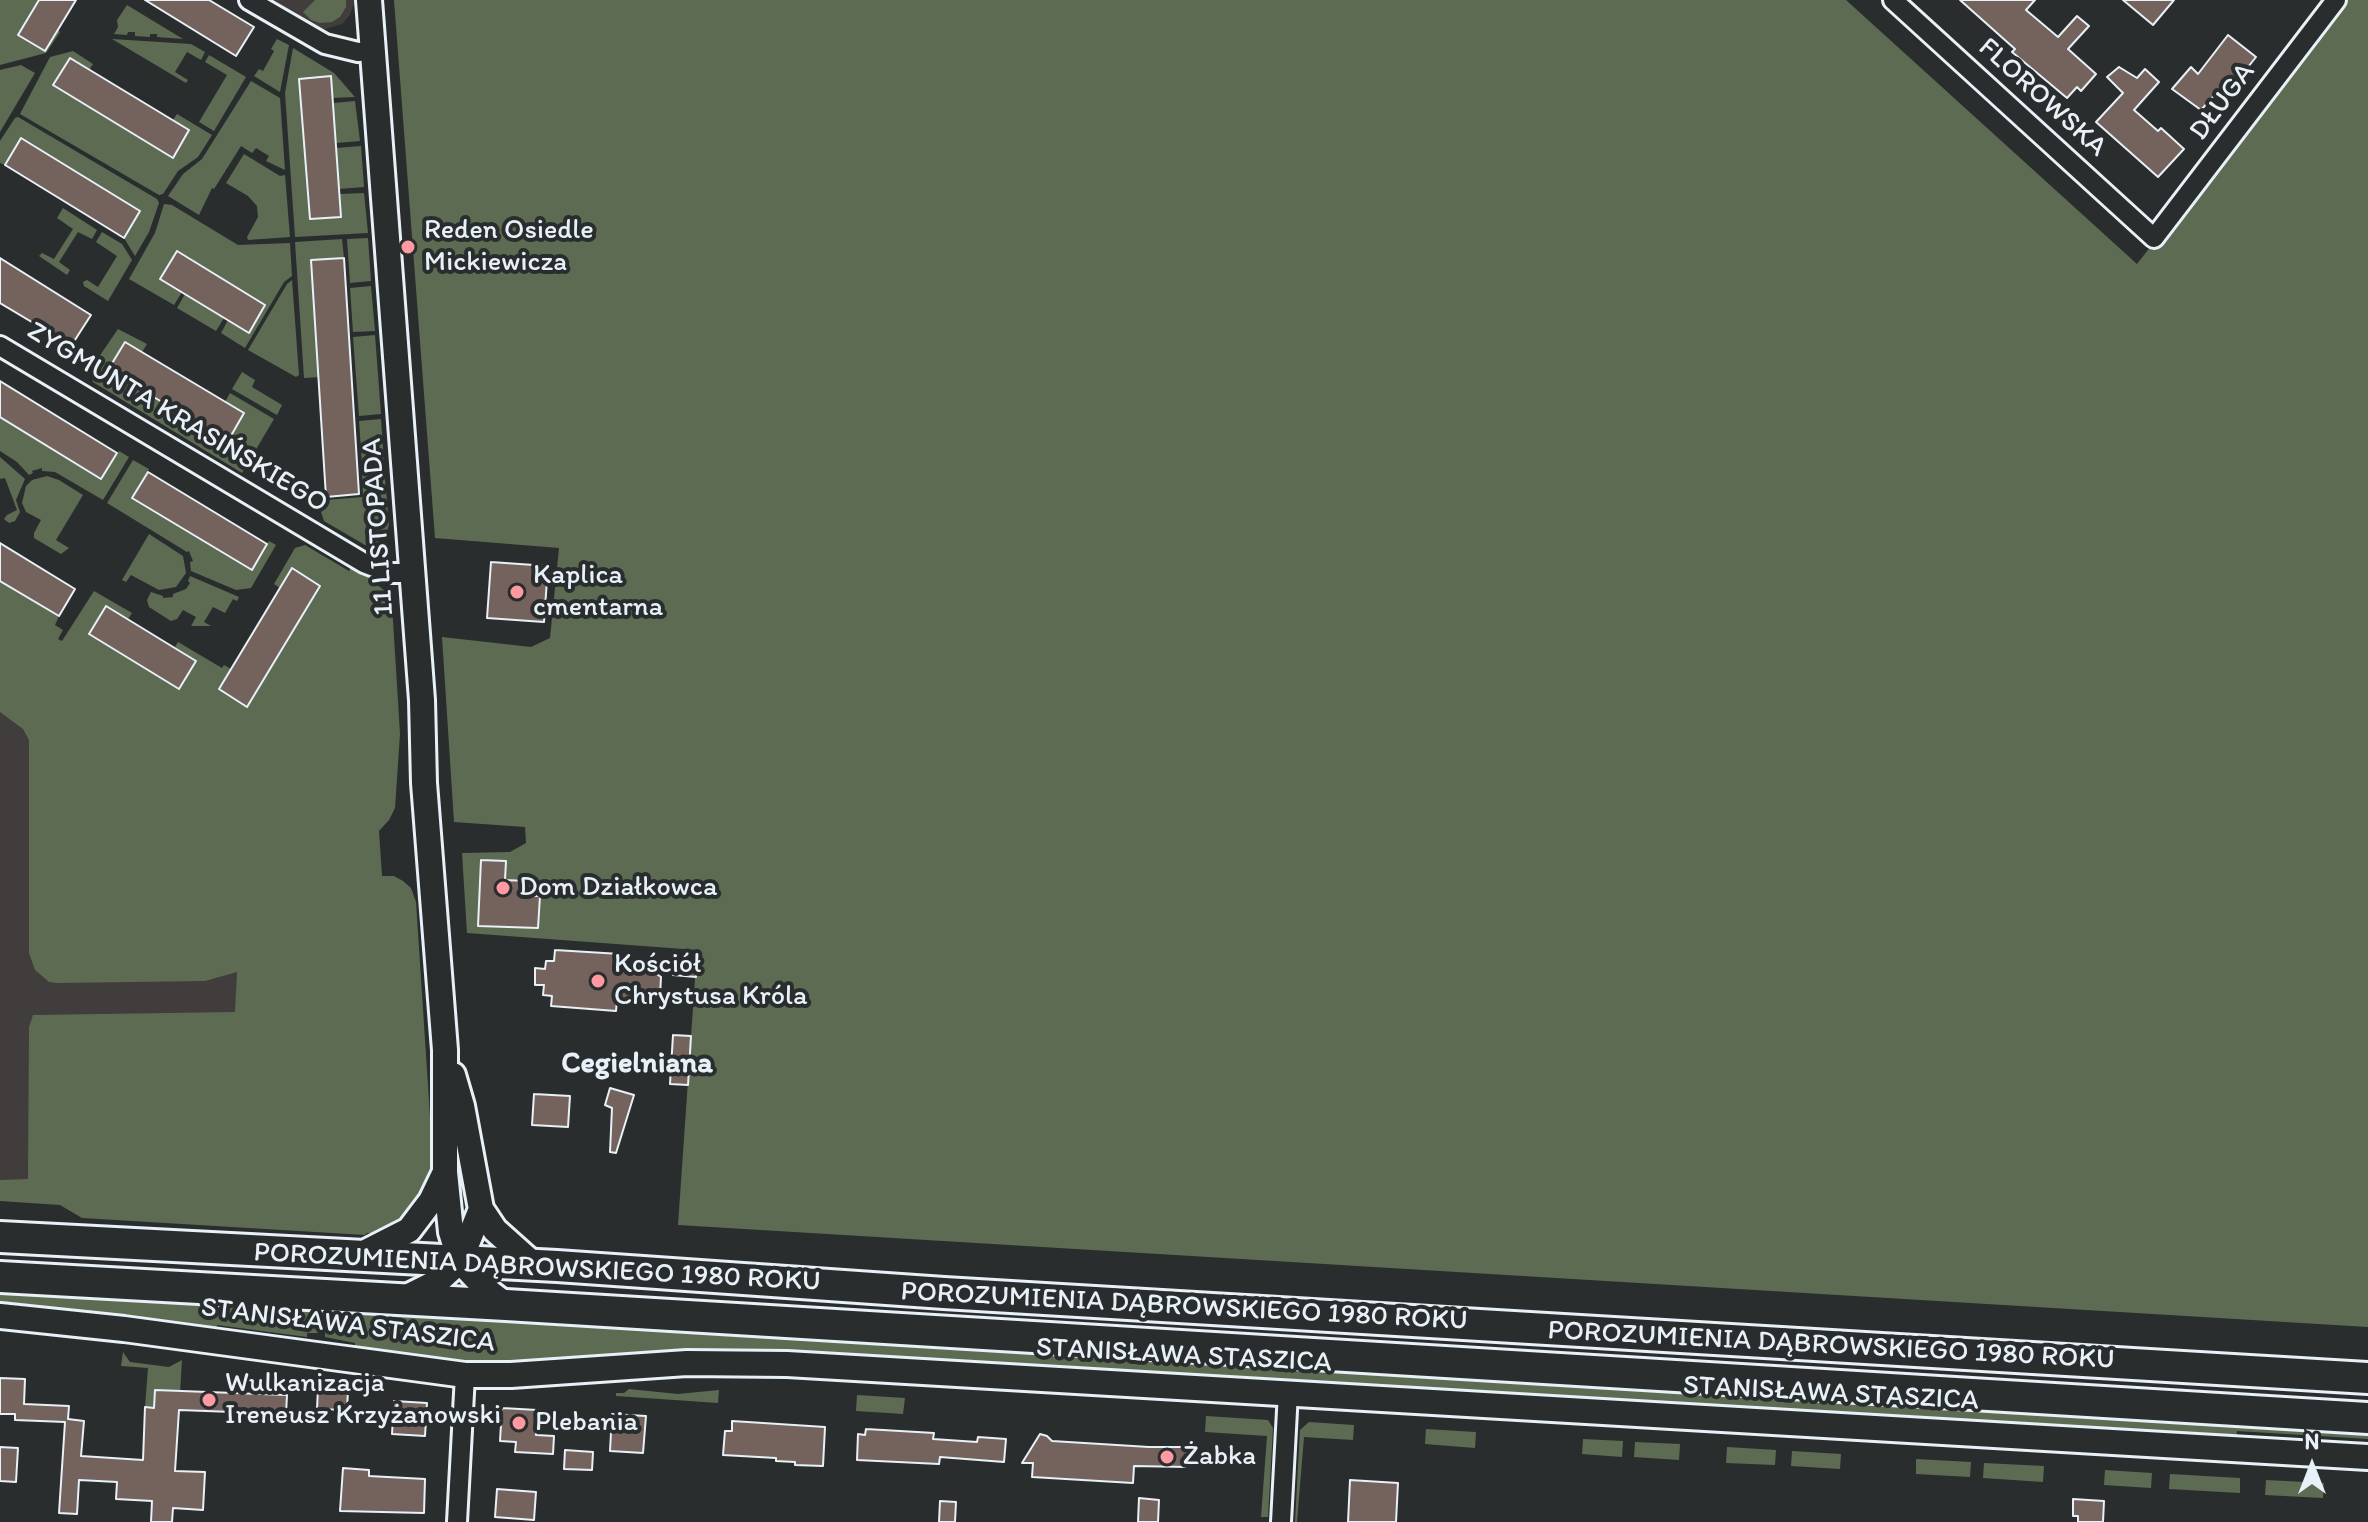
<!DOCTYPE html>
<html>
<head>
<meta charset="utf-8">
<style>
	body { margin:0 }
	#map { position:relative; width:2368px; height:1522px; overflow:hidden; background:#2a2d2e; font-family:Itim,sans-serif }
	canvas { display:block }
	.north { position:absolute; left:2272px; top:1426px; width:80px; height:80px; -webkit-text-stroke:6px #2a2d2e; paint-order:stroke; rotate:0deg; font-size:22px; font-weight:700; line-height:32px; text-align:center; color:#e8f1f8 }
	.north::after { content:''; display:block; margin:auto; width:28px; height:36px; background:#e8f1f8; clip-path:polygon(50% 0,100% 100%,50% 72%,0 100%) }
</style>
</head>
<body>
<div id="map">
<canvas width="2368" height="1522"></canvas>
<div class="north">N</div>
</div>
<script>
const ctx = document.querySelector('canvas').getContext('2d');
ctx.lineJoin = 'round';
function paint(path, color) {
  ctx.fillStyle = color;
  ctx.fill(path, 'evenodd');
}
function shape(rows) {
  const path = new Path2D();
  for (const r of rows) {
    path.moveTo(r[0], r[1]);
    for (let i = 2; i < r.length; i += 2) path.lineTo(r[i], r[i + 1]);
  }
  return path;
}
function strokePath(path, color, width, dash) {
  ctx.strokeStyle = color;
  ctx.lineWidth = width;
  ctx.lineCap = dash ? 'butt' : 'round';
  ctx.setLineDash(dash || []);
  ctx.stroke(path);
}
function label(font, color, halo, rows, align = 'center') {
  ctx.font = font + ' Itim,sans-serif';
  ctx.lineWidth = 8;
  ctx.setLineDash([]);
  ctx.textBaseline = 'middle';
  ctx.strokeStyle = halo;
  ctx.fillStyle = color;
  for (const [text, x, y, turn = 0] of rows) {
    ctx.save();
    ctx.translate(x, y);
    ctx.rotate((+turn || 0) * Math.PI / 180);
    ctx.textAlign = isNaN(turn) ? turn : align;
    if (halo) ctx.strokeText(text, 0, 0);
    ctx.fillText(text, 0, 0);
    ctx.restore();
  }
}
const built = shape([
	[268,0,354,0,354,4,350,15,342,24,322,30,309,26],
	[0,689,237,969,235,1032,37,1190,0,1188]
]);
const green = shape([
	[0,0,39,0,18,35,44,51,58,30,60,32,46,53,0,65],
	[315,0,346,0,346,7,340,17,332,22,320,23,311,20,303,12],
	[394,0,1846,0,2137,264,2342,0,2368,0,2368,1327,678,1225,697,950,467,933,462,853,510,852,526,843,525,827,454,822,442,637,531,647,550,638,559,548,435,538],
	[127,5,183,39,157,37,157,34,150,34,150,37,135,36,135,32,128,32,127,35,114,34,118,27,117,20],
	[112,39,191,44,205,52,201,60,187,52,175,72,188,80,186,83],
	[277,39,289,45,280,92,254,76,259,69,263,71,274,51,271,49],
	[293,48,334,73,355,97,333,98,331,76,299,79,310,219,341,217,340,194,364,193,368,233,295,237,285,93],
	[73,51,93,64,89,70,70,58,54,86,172,158,189,131,173,120,177,114,212,135,198,157,178,171,163,194,159,195,20,114,50,57],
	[209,55,246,77,214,131,199,122,227,75,205,62],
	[21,65,35,73,0,132,0,70],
	[251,81,280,98,285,170,266,161,269,156,256,148,252,153,241,146,214,189,212,188,199,215,168,196,183,174,202,159],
	[355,101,360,141,336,143,333,103],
	[18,117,157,199,159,203,149,232,135,256,124,238,140,211,22,138,5,165,0,163,0,141,15,118],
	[361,146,364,187,339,189,336,148],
	[244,154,280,176,285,175,290,237,248,240,247,237,258,217,257,206,248,196,226,183],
	[164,204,172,205,238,245,290,243,292,276,284,282,245,348,221,333,228,320,249,332,265,305,178,252,182,292,174,305,129,279,155,233],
	[63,208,97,230,92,239,78,232,59,262,70,270,67,275,39,256,42,253,54,259,73,229,57,218],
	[102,232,122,244,132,260,108,301,84,286,83,282,87,280,98,287,117,256,96,242],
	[368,238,371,281,350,283,347,239],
	[342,239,344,258,312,260,319,364,351,362,352,375,304,378,295,242],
	[292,280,299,375,296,377,248,350,287,284],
	[371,286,375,331,353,332,350,288],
	[185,294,224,318,216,331,177,308],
	[118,329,147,344,142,352,124,342,108,370,227,441,244,414,225,402,230,393,274,419,242,473,93,382,90,370],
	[375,335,381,414,359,416,353,337],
	[242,372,255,380,252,387,282,405,277,415,232,389],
	[0,417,101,479,119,451,129,457,103,500,55,472,42,471,42,468,32,471,33,473,29,475,17,462,0,451],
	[381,419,384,463,362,464,359,421],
	[0,457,25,479,16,500,20,512,15,521,9,523,4,519,7,515,17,510,5,478,0,479],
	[133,460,149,469,133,498,251,570,269,541,276,545,251,588,236,590,191,571,190,562,193,561,189,551,187,552,107,503],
	[384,468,389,524,385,539,381,543,365,545,324,521,320,509,326,500,363,497,362,469],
	[47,476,59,480,83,495,56,540,69,548,61,554,34,538,34,533,41,520,26,512,22,503,26,486,32,480],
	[149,534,183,556,186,573,176,587,159,590,131,575,126,582,122,580],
	[305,545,349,571,352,566,364,574,386,592,392,605,400,734,395,808,389,820,379,831,382,876,394,876,403,881,411,888,416,902,433,1162,432,1173,413,1216,382,1233,367,1233,365,1235,82,1218,60,1205,0,1201,0,1180,28,1179,29,1027,33,1015,235,1012,237,972,205,981,57,983,49,982,35,970,29,953,29,740,23,729,0,712,0,581,59,616,55,625,63,630,58,639,62,641,94,591,132,613,128,619,106,606,89,635,179,689,196,661,175,647,178,642,222,668,224,665,231,669,219,689,247,706,320,586,292,569,280,588,274,584,295,548],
	[190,576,239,597,237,601,233,599,225,613,213,607,204,622,211,626,191,626,196,617,183,610,177,619,171,621,149,607,147,600,151,592,163,596,163,598,173,597,173,594,186,589,190,583,188,581],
	[0,1289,346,1309,348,1311,485,1317,488,1321,494,1318,636,1327,639,1329,644,1327,789,1336,791,1338,796,1336,941,1345,943,1347,1093,1354,1099,1356,1102,1354,1230,1362,1235,1365,1238,1363,1367,1370,1370,1373,1376,1371,1504,1379,1507,1381,1641,1387,1646,1390,1649,1387,1779,1395,1784,1398,1787,1395,2368,1430,2368,1439,2237,1431,2236,1439,725,1350,666,1352,501,1364,444,1362,355,1350,355,1343,325,1337,325,1333,307,1333,307,1337,217,1325,216,1331,0,1306],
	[123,1352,130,1362,169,1367,182,1360,179,1410,145,1407,148,1368,121,1366],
	[629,1389,678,1394,719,1390,718,1403,616,1396,616,1393,624,1393],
	[857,1395,905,1398,903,1414,856,1411],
	[1206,1416,1268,1420,1273,1428,1268,1517,1261,1517,1267,1436,1205,1432],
	[1309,1422,1354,1425,1353,1440,1304,1437,1297,1522,1295,1522,1300,1430],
	[1426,1429,1476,1432,1475,1448,1425,1444],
	[1583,1439,1623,1441,1622,1457,1582,1454],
	[1635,1442,1680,1444,1679,1460,1634,1457],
	[1727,1447,1776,1450,1775,1465,1726,1463],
	[1792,1451,1841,1454,1840,1469,1791,1466],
	[1916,1459,1971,1462,1970,1477,1916,1474],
	[1984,1463,2044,1466,2043,1482,1983,1478],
	[2105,1470,2152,1473,2151,1488,2104,1485],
	[2170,1474,2240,1478,2240,1493,2169,1489],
	[2266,1480,2324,1483,2323,1498,2265,1495]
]);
const building = shape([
	[39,0,76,0,45,51,18,35,39,0],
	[145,0,209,0,254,27,236,56,145,0],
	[1960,0,2035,0,2026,10,2058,37,2077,16,2089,26,2068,49,2096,74,2081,91,2077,87,2067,98,2012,52,2015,49,1960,0],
	[2123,0,2174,0,2153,25,2123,0],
	[2228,35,2256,57,2237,81,2232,76,2201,110,2172,89,2191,67,2198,74,2228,35],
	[70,58,189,130,173,158,53,85,70,58],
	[2119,67,2137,78,2145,69,2159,82,2134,110,2158,131,2161,128,2184,149,2158,177,2096,122,2123,93,2107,77,2119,67],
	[331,76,341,217,310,219,299,79,331,76],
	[21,138,140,211,124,238,5,165,21,138],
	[177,251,265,305,249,333,160,279,177,251],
	[0,258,91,315,73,343,62,340,0,303,0,258],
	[344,258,359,494,326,497,311,260,344,258],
	[125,342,244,413,228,441,108,370,125,342],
	[0,381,117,453,101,479,0,417,0,381],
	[148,472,267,544,252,570,132,498,148,472],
	[0,543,75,589,59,616,0,581,0,543],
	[491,562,548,566,544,622,487,618,491,562],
	[292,568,320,586,247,707,219,689,292,568],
	[106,606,196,661,179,689,89,634,106,606],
	[481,860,506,861,505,880,527,881,527,896,540,896,538,928,478,926,481,860],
	[555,950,620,954,619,966,647,967,661,977,660,996,645,1002,617,1000,616,1011,551,1006,552,996,543,995,544,985,535,985,535,968,545,969,546,961,554,961,555,950],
	[675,959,697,960,696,977,673,975,675,959],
	[673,1035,691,1036,688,1085,670,1084,673,1035],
	[610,1088,634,1095,616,1153,610,1152,612,1108,605,1105,610,1088],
	[534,1094,570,1096,568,1127,532,1125,534,1094],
	[0,1378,25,1379,24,1404,69,1406,68,1419,84,1421,81,1456,143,1460,145,1407,154,1408,155,1390,287,1395,286,1414,179,1410,175,1471,205,1472,203,1510,173,1508,172,1522,151,1522,152,1501,116,1499,117,1482,79,1480,77,1514,59,1513,65,1422,15,1420,15,1414,0,1414,0,1378],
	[318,1388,348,1390,347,1410,317,1409,318,1388],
	[394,1401,427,1403,425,1436,392,1434,394,1401],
	[502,1408,537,1410,536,1435,554,1436,553,1454,515,1452,516,1442,500,1441,502,1408],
	[612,1414,646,1416,643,1453,610,1451,612,1414],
	[732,1421,825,1427,823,1466,795,1465,795,1462,776,1461,776,1458,723,1455,725,1431,732,1431,732,1421],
	[866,1429,934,1433,933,1439,977,1442,978,1437,1006,1439,1004,1462,940,1457,939,1464,857,1460,858,1434,865,1435,866,1429],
	[1040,1434,1047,1436,1052,1441,1149,1447,1186,1447,1186,1467,1134,1466,1133,1483,1032,1477,1033,1463,1022,1463,1040,1434],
	[0,1447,18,1448,16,1482,0,1481,0,1447],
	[565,1450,593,1452,592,1470,564,1469,565,1450],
	[343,1468,369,1470,369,1476,425,1479,424,1513,340,1511,343,1468],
	[1350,1480,1398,1483,1396,1522,1348,1522,1350,1480],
	[497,1489,536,1492,534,1520,495,1517,497,1489],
	[1139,1498,1159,1500,1158,1522,1138,1522,1139,1498],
	[2073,1499,2104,1501,2103,1522,2078,1522,2078,1516,2073,1516,2073,1499],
	[940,1501,956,1502,955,1522,939,1522,940,1501]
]);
const minor = shape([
	[249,0,325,44,358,52,373,51],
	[1893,0,2154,238,2336,0],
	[0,346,364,563,390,573,413,573],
	[457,1522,465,1375],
	[1281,1522,1288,1392]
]);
const tertiary = shape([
	[369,0,422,700,424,783,445,1050,445,1172,451,1232,460,1261,489,1292,506,1305],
	[453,1075,462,1106,481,1209,495,1230,533,1264],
	[358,1256,409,1230,431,1201,445,1172],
	[403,1299,437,1282,460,1261,481,1209],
	[0,1316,124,1329,465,1375,511,1375,687,1363,787,1364,2368,1457]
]);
const primary = shape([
	[0,1237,557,1266,944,1293,2368,1378],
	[0,1277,506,1305,2368,1418]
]);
const markers = [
	[408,247,8,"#ff9aa2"],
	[517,592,8,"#ff9aa2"],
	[503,888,8,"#ff9aa2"],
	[598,981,8,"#ff9aa2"],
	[209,1400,8,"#ff9aa2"],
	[519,1423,8,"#ff9aa2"],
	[1167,1457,8,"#ff9aa2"]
];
const streetNames = [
	["FLOROWSKA",2042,98,42],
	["DŁUGA",2223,102,-53],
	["ZYGMUNTA KRASIŃSKIEGO",177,418,31],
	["11 LISTOPADA",379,527,-94],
	["POROZUMIENIA DĄBROWSKIEGO 1980 ROKU",537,1268,3],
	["POROZUMIENIA DĄBROWSKIEGO 1980 ROKU",1184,1307,3],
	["STANISŁAWA STASZICA",348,1326,7],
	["POROZUMIENIA DĄBROWSKIEGO 1980 ROKU",1831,1346,3],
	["STANISŁAWA STASZICA",1184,1356,3],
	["STANISŁAWA STASZICA",1831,1394,3]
];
const poiNames = [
	["Reden Osiedle",424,231],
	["Mickiewicza",424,263],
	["Kaplica",533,576],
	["cmentarna",533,608],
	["Dom Działkowca",519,888],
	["Kościół",614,965],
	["Chrystusa Króla",614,997],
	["Wulkanizacja",225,1384],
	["Ireneusz Krzyżanowski",225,1416],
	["Plebania",535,1423],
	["Żabka",1183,1457]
];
const neighbourhoodNames = [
	["Cegielniana",637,1064]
];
paint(built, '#403d3c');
paint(green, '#5d6b53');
paint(building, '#74625d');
strokePath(building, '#e8f1f8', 2);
strokePath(minor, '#e8f1f8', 24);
strokePath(tertiary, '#e8f1f8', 30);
strokePath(primary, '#e8f1f8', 36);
strokePath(minor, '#2a2d2e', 18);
strokePath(tertiary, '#2a2d2e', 24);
strokePath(primary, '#2a2d2e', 30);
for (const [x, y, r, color] of markers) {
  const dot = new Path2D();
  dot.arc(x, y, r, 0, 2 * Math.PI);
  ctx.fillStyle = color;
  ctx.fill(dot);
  strokePath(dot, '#2a2d2e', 3);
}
label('28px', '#e8f1f8', '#2a2d2e', streetNames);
label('28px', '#e8f1f8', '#2a2d2e', poiNames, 'left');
label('bold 30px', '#e8f1f8', '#2a2d2e', neighbourhoodNames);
</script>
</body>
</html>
